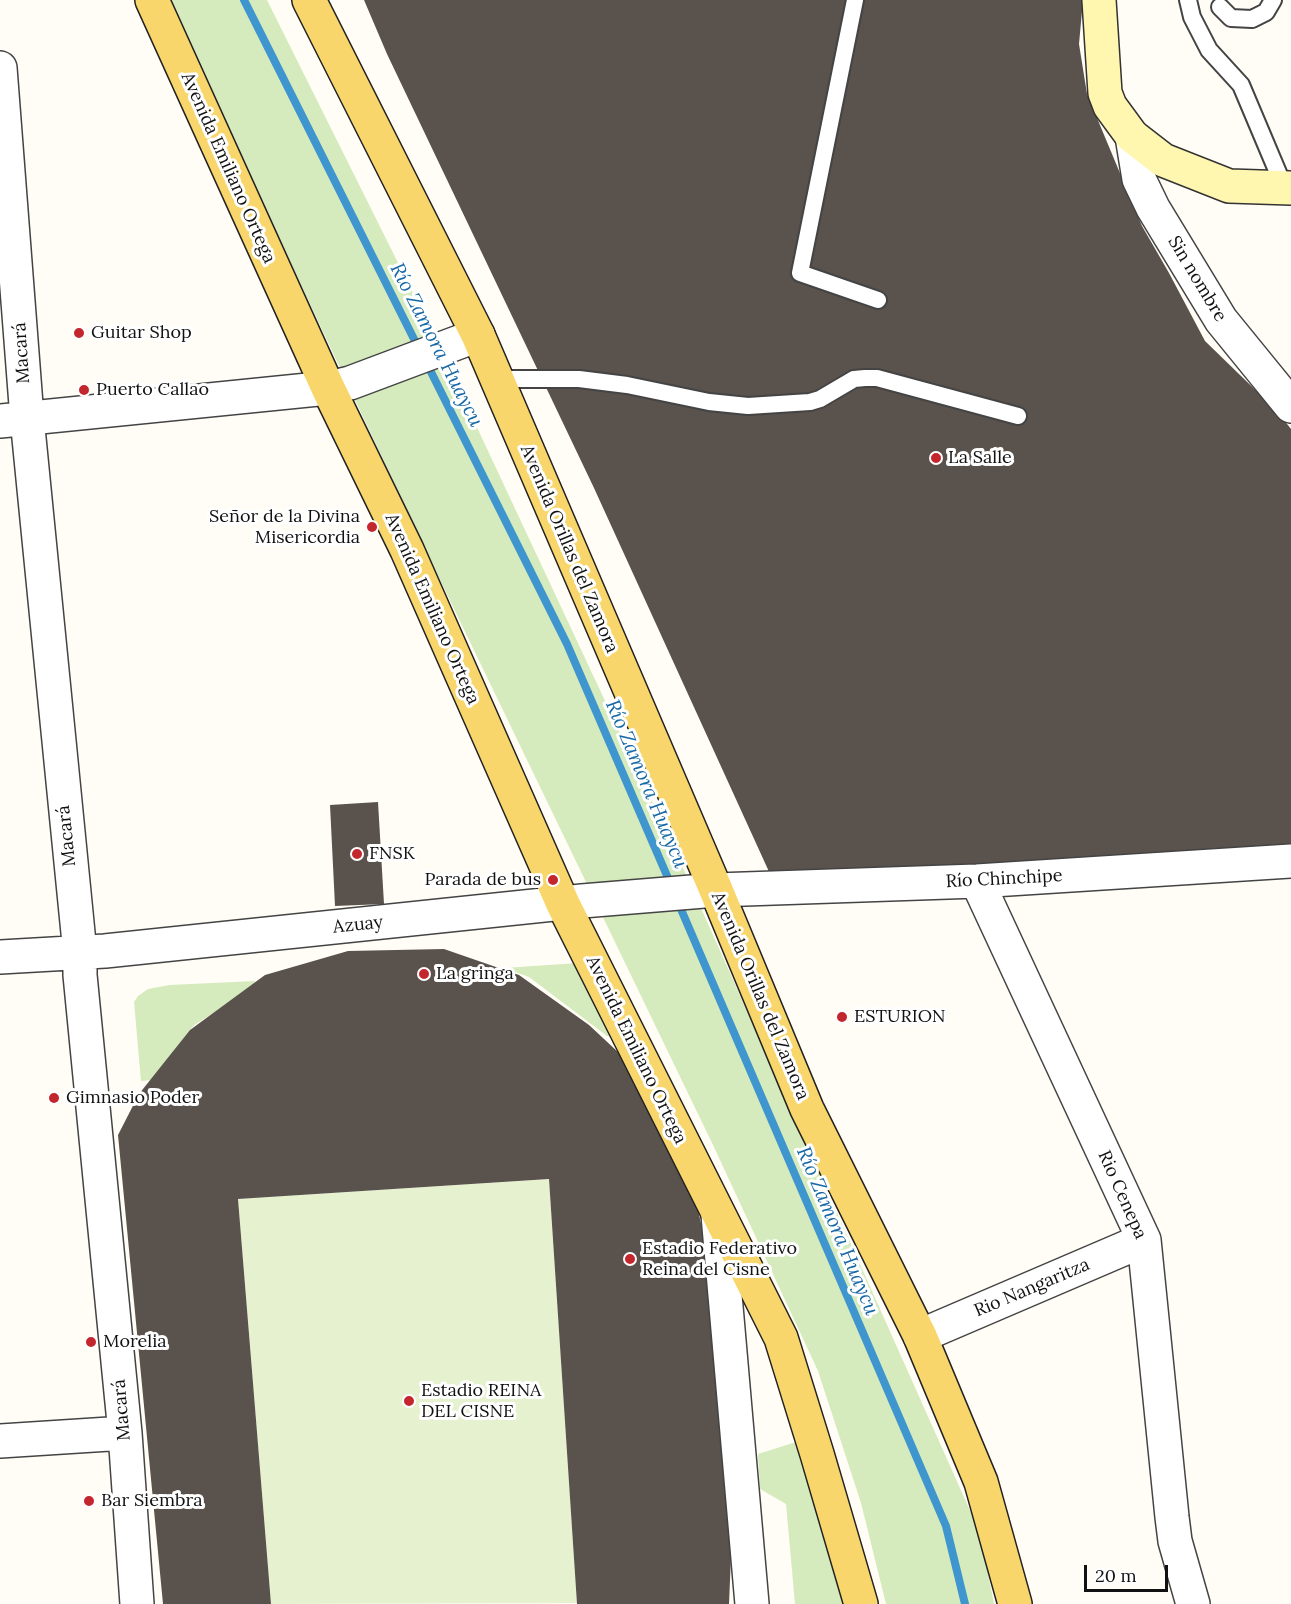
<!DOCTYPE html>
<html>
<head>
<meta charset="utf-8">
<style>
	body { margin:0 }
	#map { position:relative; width:1291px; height:1604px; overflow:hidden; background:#fffdf5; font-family:Lora,serif }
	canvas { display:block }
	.scale { position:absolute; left:1084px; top:1565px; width:84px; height:27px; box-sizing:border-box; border:3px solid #111; border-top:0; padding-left:8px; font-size:18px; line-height:21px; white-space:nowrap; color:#111; -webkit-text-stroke:4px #fff; paint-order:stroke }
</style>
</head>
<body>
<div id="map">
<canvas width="1291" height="1604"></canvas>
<div class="scale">20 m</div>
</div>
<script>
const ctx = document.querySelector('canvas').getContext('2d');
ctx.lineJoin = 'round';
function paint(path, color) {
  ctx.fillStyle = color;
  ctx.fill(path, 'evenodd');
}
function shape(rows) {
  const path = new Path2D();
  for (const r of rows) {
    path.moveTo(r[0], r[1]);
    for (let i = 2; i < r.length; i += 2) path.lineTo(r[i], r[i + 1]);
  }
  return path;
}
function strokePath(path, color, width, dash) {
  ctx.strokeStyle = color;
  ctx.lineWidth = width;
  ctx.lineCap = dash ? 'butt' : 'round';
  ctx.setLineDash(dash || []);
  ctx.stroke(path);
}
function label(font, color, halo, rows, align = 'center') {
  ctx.font = font + ' Lora,serif';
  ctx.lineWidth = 6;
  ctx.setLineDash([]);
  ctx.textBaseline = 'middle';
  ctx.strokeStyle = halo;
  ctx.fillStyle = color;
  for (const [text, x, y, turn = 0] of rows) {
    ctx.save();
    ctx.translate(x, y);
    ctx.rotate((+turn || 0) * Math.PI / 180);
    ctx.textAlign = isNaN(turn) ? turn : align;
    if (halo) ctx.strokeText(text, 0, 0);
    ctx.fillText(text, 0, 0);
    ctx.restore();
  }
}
const green = shape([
	[165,0,267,0,430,327,680,861,980,1533,994,1604,886,1604,861,1503,818,1371,713,1145,428,555,191,51],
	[578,963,614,1037,607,1036,529,977,504,968],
	[255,981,252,988,193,1026,152,1080,141,1081,134,1002,138,996,148,989,170,985],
	[796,1442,831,1550,843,1604,795,1604,786,1504,760,1489,758,1454]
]);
const pitch = shape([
	[549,1179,577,1603,271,1604,238,1199]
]);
const stream = shape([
	[244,0,420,351],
	[426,362,567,644,671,885],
	[677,900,946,1526,965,1604]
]);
const building = shape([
	[364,0,1083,0,1079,44,1087,94,1142,226,1169,273,1205,341,1276,410,1291,429,1291,854,776,887,594,488,387,54],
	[378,802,384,904,335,906,330,805],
	[444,949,519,975,589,1025,633,1066,690,1172,703,1233,709,1286,732,1532,729,1604,577,1604,549,1179,238,1199,271,1604,163,1604,118,1135,139,1094,190,1030,265,975,348,951]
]);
const service = shape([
	[855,0,800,273,878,300],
	[1188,0,1192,17,1209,50,1241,85,1284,187],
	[1220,7,1231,18,1252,19,1266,12,1273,0],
	[496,379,579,379,627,385,709,402,748,406,810,402,820,399,854,379,865,378,877,378,1018,416]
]);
const minor = shape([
	[0,68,27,418,80,953,80,975,125,1433,137,1604],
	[1132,136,1139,179,1153,208,1221,320,1291,406],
	[0,421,328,388,350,383,478,335],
	[977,881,1144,1240,1172,1517,1175,1541,1193,1604],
	[0,957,105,951,582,901,716,890,977,881,1291,861],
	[718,1215,752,1604],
	[920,1336,1144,1240],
	[0,1441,125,1433]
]);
const secondary = shape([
	[1099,0,1105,93,1110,106,1132,136,1163,160,1229,186,1291,188]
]);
const primary = shape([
	[152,0,328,388,407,550,563,904,781,1338,817,1454,861,1604],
	[309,0,478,335,716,890,807,1109,920,1336,981,1482,1015,1604]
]);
const markers = [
	[79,333,6,"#c4262e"],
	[84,390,6,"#c4262e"],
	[936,458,6,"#c4262e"],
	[372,527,6,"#c4262e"],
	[357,854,6,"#c4262e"],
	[553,880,6,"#c4262e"],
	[424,974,6,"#c4262e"],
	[842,1017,6,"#c4262e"],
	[54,1098,6,"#c4262e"],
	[630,1259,6,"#c4262e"],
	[91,1342,6,"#c4262e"],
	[409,1401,6,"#c4262e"],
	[89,1501,6,"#c4262e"]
];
const streetNames = [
	["Avenida Emiliano Ortega",228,168,66],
	["Sin nombre",1197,279,59],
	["Macará",22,353,-94],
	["Avenida Orillas del Zamora",569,549,67],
	["Avenida Emiliano Ortega",432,609,66],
	["Macará",67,836,-96],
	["Río Chinchipe",1004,879,-3],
	["Azuay",358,925,-6],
	["Avenida Orillas del Zamora",760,996,67],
	["Avenida Emiliano Ortega",636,1050,64],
	["Rio Cenepa",1122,1195,66],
	["Rio Nangaritza",1032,1288,-23],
	["Macará",122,1410,-95]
];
const poiNames = [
	["Guitar Shop",91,333],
	["Puerto Callao",96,390],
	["La Salle",948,458],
	["Señor de la Divina",360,517,"right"],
	["Misericordia",360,538,"right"],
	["FNSK",369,854],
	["Parada de bus",541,880,"right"],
	["La gringa",436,974],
	["ESTURION",854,1017],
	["Gimnasio Poder",66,1098],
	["Estadio Federativo",642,1249],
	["Reina del Cisne",642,1270],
	["Morelia",103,1342],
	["Estadio REINA",421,1391],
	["DEL CISNE",421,1412],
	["Bar Siembra",101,1501]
];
const waterNames = [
	["Río Zamora Huaycu",436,345,63],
	["Río Zamora Huaycu",646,784,67],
	["Río Zamora Huaycu",837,1231,67]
];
paint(green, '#d5ebbd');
paint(pitch, '#e6f2cf');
strokePath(stream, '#3f96cf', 8);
paint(building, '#5a524d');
strokePath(service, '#444', 20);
strokePath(minor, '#444', 36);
strokePath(secondary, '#333', 36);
strokePath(primary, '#222', 36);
strokePath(service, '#fff', 16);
strokePath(minor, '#fff', 33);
strokePath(secondary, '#fff6b0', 33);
strokePath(primary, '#f9d66b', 33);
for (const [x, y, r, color] of markers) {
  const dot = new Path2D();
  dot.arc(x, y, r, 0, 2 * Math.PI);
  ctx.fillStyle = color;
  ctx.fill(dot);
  strokePath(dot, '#fff', 2);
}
label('18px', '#111', '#fff', streetNames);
label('18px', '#111', '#fff', poiNames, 'left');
label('italic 20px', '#1768a6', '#fff', waterNames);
</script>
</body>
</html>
